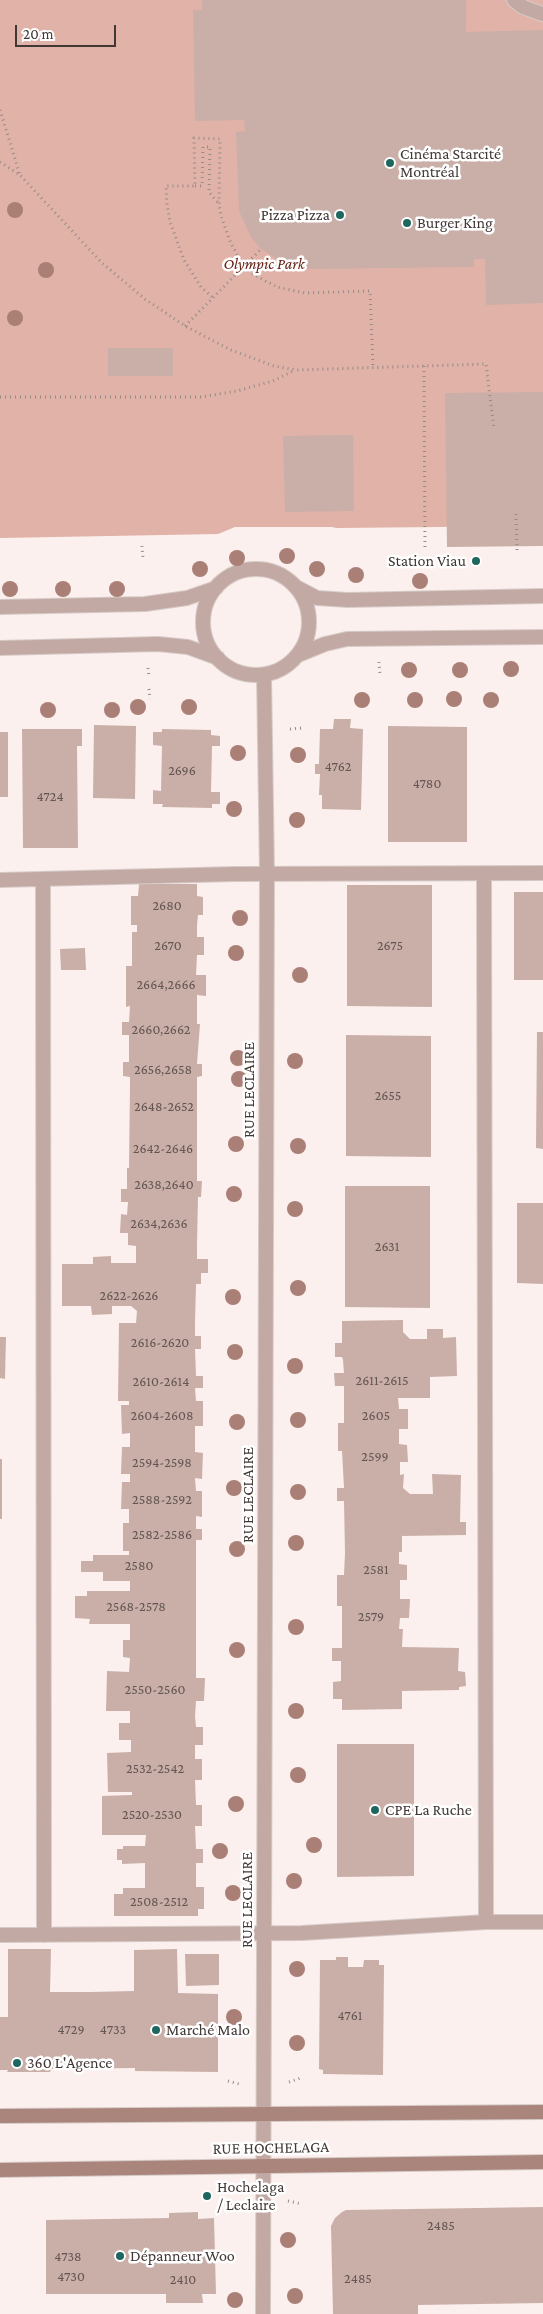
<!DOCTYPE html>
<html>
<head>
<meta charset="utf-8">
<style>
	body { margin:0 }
	#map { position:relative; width:543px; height:2314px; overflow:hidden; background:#fbf0ed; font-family:"Crimson Pro",serif }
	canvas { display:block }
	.scale { position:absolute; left:15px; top:25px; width:101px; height:22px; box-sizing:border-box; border:2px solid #413734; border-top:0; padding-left:6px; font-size:15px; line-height:18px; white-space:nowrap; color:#413734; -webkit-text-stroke:4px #fff; paint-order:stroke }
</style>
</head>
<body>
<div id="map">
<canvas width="543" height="2314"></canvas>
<div class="scale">20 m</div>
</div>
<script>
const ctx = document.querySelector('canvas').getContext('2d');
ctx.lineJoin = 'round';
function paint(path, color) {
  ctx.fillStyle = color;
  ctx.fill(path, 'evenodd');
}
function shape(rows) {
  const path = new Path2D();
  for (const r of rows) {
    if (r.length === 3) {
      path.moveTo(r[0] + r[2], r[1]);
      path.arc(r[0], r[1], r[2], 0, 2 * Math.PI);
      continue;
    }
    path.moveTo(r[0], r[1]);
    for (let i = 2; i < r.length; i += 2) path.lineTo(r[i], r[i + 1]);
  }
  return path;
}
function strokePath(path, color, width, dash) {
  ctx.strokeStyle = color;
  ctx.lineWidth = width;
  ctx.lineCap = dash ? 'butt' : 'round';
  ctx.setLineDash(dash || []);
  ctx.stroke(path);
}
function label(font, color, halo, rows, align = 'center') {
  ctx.font = font + ' "Crimson Pro",serif';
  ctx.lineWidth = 5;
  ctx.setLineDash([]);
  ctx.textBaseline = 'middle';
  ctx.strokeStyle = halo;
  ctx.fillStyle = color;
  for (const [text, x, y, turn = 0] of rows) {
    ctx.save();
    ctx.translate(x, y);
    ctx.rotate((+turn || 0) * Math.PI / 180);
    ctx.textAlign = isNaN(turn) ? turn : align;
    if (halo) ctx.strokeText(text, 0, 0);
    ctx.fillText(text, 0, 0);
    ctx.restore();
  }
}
const green = shape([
	[0,0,543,0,543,526,336,528,332,527,235,527,218,534,0,538]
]);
const building = shape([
	[202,0,466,0,466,32,543,30,543,303,486,305,485,259,474,259,474,267,302,269,287,265,261,249,251,237,239,211,236,132,245,131,244,120,195,121,193,10,202,10],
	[108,348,173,348,173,376,108,376],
	[543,392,543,546,447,547,445,393],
	[353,435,354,511,285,512,283,436],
	[334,719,351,719,350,728,363,729,361,810,322,809,322,795,319,795,320,774,315,774,315,764,319,764,320,729,333,729],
	[94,725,136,726,135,799,93,798],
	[388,726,467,727,467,842,388,842],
	[22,729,82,729,82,746,77,746,78,848,23,848],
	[162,729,211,730,211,735,220,736,220,746,212,746,211,792,220,792,220,804,212,804,212,808,162,807,163,804,153,804,153,790,161,791,162,746,153,745,153,732,162,732],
	[0,732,8,732,8,797,0,797],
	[139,884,197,884,197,896,203,897,203,915,198,915,197,925,197,937,204,937,204,955,197,955,196,975,206,975,206,996,197,995,197,1024,200,1024,197,1064,202,1064,202,1076,197,1077,197,1181,202,1181,201,1197,198,1197,197,1245,197,1259,208,1259,208,1273,201,1273,201,1284,196,1284,195,1323,195,1336,201,1336,201,1349,195,1349,196,1376,203,1376,203,1388,195,1388,196,1401,203,1401,203,1426,195,1426,195,1452,203,1453,202,1479,195,1478,196,1491,202,1491,202,1517,196,1516,196,1529,202,1529,202,1540,196,1540,196,1678,205,1678,204,1701,196,1701,195,1716,196,1727,203,1727,203,1745,195,1745,195,1759,202,1759,202,1780,195,1780,196,1805,202,1805,202,1826,195,1826,196,1849,203,1849,203,1863,196,1863,196,1887,204,1887,204,1909,198,1909,198,1916,114,1916,114,1894,123,1894,123,1888,145,1888,145,1863,122,1864,122,1860,117,1860,117,1849,123,1849,123,1846,145,1846,146,1835,102,1835,102,1796,132,1795,132,1792,108,1792,107,1753,131,1752,131,1740,119,1740,119,1723,130,1723,130,1711,106,1711,107,1671,129,1672,130,1658,123,1657,123,1640,130,1640,130,1624,89,1624,90,1619,75,1618,75,1596,87,1596,87,1591,130,1591,130,1581,103,1581,103,1572,81,1572,81,1561,93,1561,93,1555,129,1555,129,1551,123,1551,123,1523,129,1523,129,1509,121,1509,122,1482,130,1482,130,1474,121,1474,122,1447,130,1447,130,1433,122,1434,121,1405,129,1405,129,1401,118,1401,119,1323,136,1323,137,1311,131,1306,112,1306,112,1314,92,1315,91,1306,62,1306,62,1264,93,1264,93,1257,111,1256,111,1263,136,1263,136,1246,128,1245,128,1233,120,1233,121,1214,127,1215,128,1202,121,1202,121,1189,127,1189,127,1168,129,1168,130,1086,130,1077,123,1076,123,1062,129,1062,129,1035,122,1035,122,1022,129,1022,130,1006,126,1007,126,966,132,966,132,932,137,932,137,925,131,925,131,896,138,896],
	[347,885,432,885,432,1007,347,1006],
	[514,892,543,892,543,980,514,980],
	[85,948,86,970,61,970,60,949],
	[537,1032,543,1032,543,1149,536,1148],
	[346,1035,431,1036,431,1157,346,1156],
	[345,1186,430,1186,430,1308,345,1307],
	[517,1203,543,1203,543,1284,517,1283],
	[403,1320,403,1332,410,1339,427,1339,427,1329,443,1329,443,1338,456,1337,457,1376,430,1377,430,1398,398,1398,399,1409,408,1409,408,1429,399,1429,399,1444,407,1445,408,1462,400,1462,400,1475,404,1474,403,1488,410,1494,433,1494,432,1474,461,1475,460,1522,466,1522,466,1535,402,1536,402,1552,399,1552,399,1564,407,1565,407,1580,400,1580,400,1599,410,1599,409,1618,400,1618,399,1629,403,1629,402,1647,459,1648,458,1671,465,1672,466,1686,459,1687,459,1690,402,1691,402,1709,342,1710,342,1699,333,1699,333,1682,341,1681,341,1661,332,1661,332,1648,342,1648,342,1606,337,1606,337,1575,344,1575,345,1553,344,1501,337,1501,337,1488,344,1488,342,1451,338,1451,338,1423,344,1423,344,1386,335,1386,334,1373,344,1373,343,1360,342,1357,335,1357,335,1343,342,1343,342,1321],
	[0,1337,6,1337,5,1379,0,1378],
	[0,1459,2,1459,2,1519,0,1519],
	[337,1744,414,1744,414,1876,337,1877],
	[8,1949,51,1949,50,1992,91,1992,134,1991,134,1950,177,1949,178,1993,218,1994,218,2072,135,2071,135,2068,51,2069,50,2072,7,2072,8,2070,0,2070,0,2017,8,2017],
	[185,1954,219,1954,219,1985,186,1986],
	[336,1957,348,1957,348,1967,363,1967,364,1960,379,1960,379,1965,384,1965,383,2075,323,2074,323,2070,319,2069,320,1960,336,1960],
	[543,2207,543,2303,418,2305,418,2314,333,2314,331,2226,335,2218,342,2212,346,2210],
	[198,2212,198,2219,214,2218,216,2294,202,2294,203,2303,166,2303,166,2294,46,2294,46,2220,169,2218,169,2213]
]);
const path = shape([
	[0,110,20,175],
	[0,162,20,175,102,263,145,299,185,326,231,350,274,366,296,370,486,364,494,429],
	[195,186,202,186,203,147,210,147,209,192,219,204],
	[212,297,201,287,184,260,170,222,167,204,166,186,195,186,194,138,220,139,219,205,221,216,230,241,240,260,254,275,277,287,305,293,370,291,373,367],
	[185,326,261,249],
	[424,366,425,551],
	[0,397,201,397,237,391,273,381,295,370],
	[516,514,517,550],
	[142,546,143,558],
	[379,662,380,674],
	[148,668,149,677],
	[149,689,150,699],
	[290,729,302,728],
	[228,2081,239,2084],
	[289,2082,301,2078],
	[288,2201,302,2204],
	[231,2205,239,2201]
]);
const service = shape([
	[514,0,523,7,542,14],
	[484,874,486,1922],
	[43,879,44,1935],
	[0,880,235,874,543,873],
	[0,1935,302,1933,486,1922,543,1922]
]);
const minor = shape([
	[263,2314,267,874,264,675]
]);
const tertiary = shape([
	[256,622,53],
	[298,588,317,598,348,600,543,596],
	[0,607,145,604,187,598,216,588],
	[0,648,158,644,188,647,218,658],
	[298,655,325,644,347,639,543,637]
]);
const secondary = shape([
	[0,2116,543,2112],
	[0,2170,543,2162]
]);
const trees = [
	[15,210],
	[46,270],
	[15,318],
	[287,556],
	[237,558],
	[200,569],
	[317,569],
	[356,575],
	[420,581],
	[10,589],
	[63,589],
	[117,589],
	[511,669],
	[409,670],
	[460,670],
	[454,699],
	[362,700],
	[415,700],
	[491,700],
	[138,707],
	[189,707],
	[48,710],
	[112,710],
	[238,753],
	[298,755],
	[234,809],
	[297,820],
	[240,918],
	[236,953],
	[300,975],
	[238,1058],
	[295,1061],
	[239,1079],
	[236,1144],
	[298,1146],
	[234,1194],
	[295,1209],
	[298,1288],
	[233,1297],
	[235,1352],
	[295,1366],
	[298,1420],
	[237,1422],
	[234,1488],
	[298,1492],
	[296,1543],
	[237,1549],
	[296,1627],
	[237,1650],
	[296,1711],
	[298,1775],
	[236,1804],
	[314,1845],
	[220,1851],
	[294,1881],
	[233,1893],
	[297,1969],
	[234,2017],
	[297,2043],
	[288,2240],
	[295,2296],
	[235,2300]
];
const markers = [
	[390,163,5,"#1d675e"],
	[340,215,5,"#1d675e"],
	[407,223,5,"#1d675e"],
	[476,561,5,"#1d675e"],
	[375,1810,5,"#1d675e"],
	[156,2030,5,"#1d675e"],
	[17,2063,5,"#1d675e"],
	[207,2196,5,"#1d675e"],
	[120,2256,5,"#1d675e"]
];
const numberNames = [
	["4762",338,767],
	["2696",182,771],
	["4780",427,784],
	["4724",50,797],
	["2680",167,906],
	["2670",168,946],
	["2675",390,946],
	["2664,2666",166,985],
	["2660,2662",161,1030],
	["2656,2658",163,1070],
	["2655",388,1096],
	["2648-2652",164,1107],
	["2642-2646",163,1149],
	["2638,2640",164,1185],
	["2634,2636",159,1224],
	["2631",387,1247],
	["2622-2626",129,1296],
	["2616-2620",160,1343],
	["2611-2615",382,1381],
	["2610-2614",161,1382],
	["2604-2608",162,1416],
	["2605",376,1416],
	["2599",375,1457],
	["2594-2598",162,1463],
	["2588-2592",162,1500],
	["2582-2586",162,1535],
	["2580",139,1566],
	["2581",376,1570],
	["2568-2578",136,1607],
	["2579",371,1617],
	["2550-2560",155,1690],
	["2532-2542",155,1769],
	["2520-2530",152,1815],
	["2508-2512",159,1902],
	["4761",350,2016],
	["4729",71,2030],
	["4733",113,2030],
	["2485",441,2226],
	["4738",68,2257],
	["4730",71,2277],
	["2485",358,2279],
	["2410",183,2280]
];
const poiNames = [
	["Cinéma Starcité",400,154],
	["Montréal",400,172],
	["Pizza Pizza",330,215,"right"],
	["Burger King",417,223],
	["Station Viau",466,561,"right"],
	["CPE La Ruche",385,1810],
	["Marché Malo",166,2030],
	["360 L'Agence",27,2063],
	["Hochelaga",217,2187],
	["/ Leclaire",217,2205],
	["Dépanneur Woo",130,2256]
];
const parkNames = [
	["Olympic Park",264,264]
];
const streetNames = [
	["RUE LECLAIRE",249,1090,-90],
	["RUE LECLAIRE",248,1495,-90],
	["RUE LECLAIRE",247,1900,-90],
	["RUE HOCHELAGA",271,2148,-1]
];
paint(green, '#e1b2a7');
paint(building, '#caafa9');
strokePath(service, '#d6cbc8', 16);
strokePath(minor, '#d6cbc8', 16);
strokePath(tertiary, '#d6cbc8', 16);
strokePath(secondary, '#d6cbc8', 16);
strokePath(path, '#958b88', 3, [1, 4]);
strokePath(service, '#c3a9a3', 14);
strokePath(minor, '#c3a9a3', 14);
strokePath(tertiary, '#c3a9a3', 14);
strokePath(secondary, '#aa857c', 14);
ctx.fillStyle = '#a97f76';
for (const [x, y] of trees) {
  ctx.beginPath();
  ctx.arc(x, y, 8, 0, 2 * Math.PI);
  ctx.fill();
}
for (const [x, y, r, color] of markers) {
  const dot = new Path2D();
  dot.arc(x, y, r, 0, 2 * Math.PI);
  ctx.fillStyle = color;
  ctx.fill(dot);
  strokePath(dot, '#fff', 2);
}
label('14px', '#635551', null, numberNames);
label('16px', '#413734', '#fff', poiNames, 'left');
label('italic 16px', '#662315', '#fff', parkNames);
label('16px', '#413734', '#fff', streetNames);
</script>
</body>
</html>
